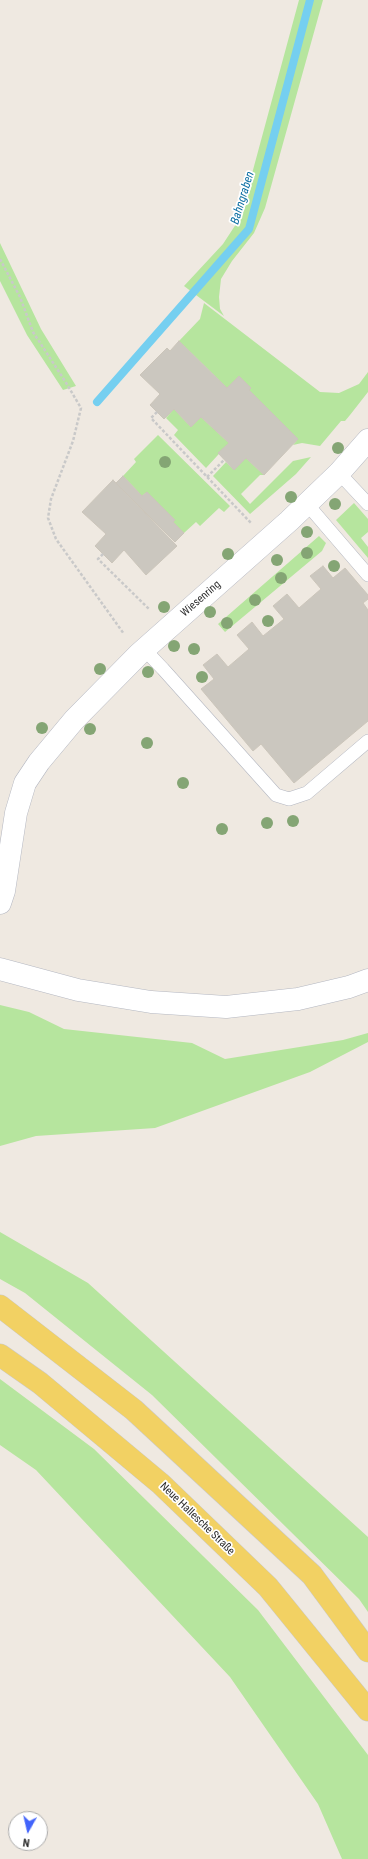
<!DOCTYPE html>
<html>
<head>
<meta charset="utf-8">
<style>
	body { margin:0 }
	#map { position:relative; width:368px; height:1859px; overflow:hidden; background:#efe9e1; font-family:"Roboto Condensed",sans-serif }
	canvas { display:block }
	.north { position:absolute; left:8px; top:1811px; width:40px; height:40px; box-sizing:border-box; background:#fff; border:1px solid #ababab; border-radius:50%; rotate:188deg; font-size:11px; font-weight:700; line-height:16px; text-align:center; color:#2e2e2e }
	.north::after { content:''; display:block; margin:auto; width:14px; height:18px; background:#4264fb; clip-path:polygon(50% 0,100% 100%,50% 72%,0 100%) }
</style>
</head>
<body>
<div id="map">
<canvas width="368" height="1859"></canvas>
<div class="north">N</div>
</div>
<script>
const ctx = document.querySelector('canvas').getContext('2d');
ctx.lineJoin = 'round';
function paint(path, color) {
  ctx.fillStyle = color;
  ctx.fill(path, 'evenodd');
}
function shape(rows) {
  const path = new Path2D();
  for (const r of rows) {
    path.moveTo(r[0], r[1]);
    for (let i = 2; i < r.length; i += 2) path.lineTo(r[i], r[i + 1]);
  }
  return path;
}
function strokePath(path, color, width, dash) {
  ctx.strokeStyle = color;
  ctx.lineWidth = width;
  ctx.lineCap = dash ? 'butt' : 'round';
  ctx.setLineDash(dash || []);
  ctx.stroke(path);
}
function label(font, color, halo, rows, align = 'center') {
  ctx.font = font + ' "Roboto Condensed",sans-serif';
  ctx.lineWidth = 3.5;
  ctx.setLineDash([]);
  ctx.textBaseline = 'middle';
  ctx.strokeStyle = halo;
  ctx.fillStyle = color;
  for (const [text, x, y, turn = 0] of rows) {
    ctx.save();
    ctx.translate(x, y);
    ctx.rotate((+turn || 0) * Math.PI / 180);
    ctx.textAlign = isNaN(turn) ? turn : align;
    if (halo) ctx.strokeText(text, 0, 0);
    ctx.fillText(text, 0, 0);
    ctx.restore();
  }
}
const green = shape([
	[299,0,323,0,265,208,254,233,232,261,221,279,219,297,220,309,224,316,184,286,223,244,240,218],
	[0,243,41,329,76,386,63,390,27,335,0,281],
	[204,303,320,392,339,393,359,384,368,372,368,392,350,415,345,421,341,421,320,446,302,443,293,445,298,439,249,390,239,376,227,388,179,341,200,319],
	[174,409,191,427,201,417,229,443,206,468,174,435,178,430,166,418],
	[158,435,230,506,224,512,219,508,200,526,196,522,184,533,173,522,175,520,147,492,142,496,123,476,136,462,134,459],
	[311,457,296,474,250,514,213,476,226,462,234,470,246,458,264,475,260,475,241,494,250,504,293,461],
	[354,503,368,519,368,532,361,538,368,547,368,558,336,520],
	[319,536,326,543,322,551,225,632,218,624],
	[0,1005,29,1012,64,1029,192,1043,225,1059,343,1040,368,1033,368,1042,310,1072,155,1128,36,1136,0,1146],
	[0,1232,88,1283,368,1537,368,1612,359,1599,152,1395,25,1293,0,1279],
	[0,1379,94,1449,258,1610,368,1755,368,1859,342,1859,318,1804,230,1677,36,1470,0,1445]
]);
const stream = shape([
	[97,402,249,229,310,0]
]);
const building = shape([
	[179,341,227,388,239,376,251,388,249,390,298,439,264,475,246,458,234,470,218,453,229,443,201,417,191,427,174,409,164,419,150,405,160,394,140,375,167,348,170,351,179,341],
	[123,476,142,496,147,492,175,520,173,522,184,533,175,542,116,483,123,476],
	[113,480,177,546,146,575,124,550,112,563,95,546,106,534,82,512,113,480],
	[323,566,333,578,345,568,368,595,368,599,363,603,368,610,368,721,294,783,261,744,253,751,201,689,214,679,203,665,217,654,228,667,249,649,237,635,252,622,263,636,284,619,273,606,287,594,299,608,321,589,310,576,323,566]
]);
const path = shape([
	[0,259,20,297,33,332,65,381,81,408,73,441,51,499,48,518,56,539,124,634],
	[157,412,151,418,251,523],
	[207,477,224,460],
	[103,554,98,559,150,610]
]);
const lane = shape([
	[339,473,368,504],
	[307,504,368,575],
	[144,649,163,669,276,795,289,799,307,793,368,741]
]);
const secondary = shape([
	[0,903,4,891,16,813,25,783,39,762,74,720,139,654,289,521,339,473,368,440],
	[0,969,78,990,151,1002,226,1007,298,999,349,987,368,980]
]);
const primary = shape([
	[0,1306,134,1410,312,1575,368,1651],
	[0,1355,40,1383,161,1484,268,1587,368,1710]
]);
const trees = [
	[338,448],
	[165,462],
	[291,497],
	[335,504],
	[307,532],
	[307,553],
	[228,554],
	[277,560],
	[334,566],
	[281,578],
	[255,600],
	[164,607],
	[210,612],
	[268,621],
	[227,623],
	[174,646],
	[194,649],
	[100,669],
	[148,672],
	[202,677],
	[42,728],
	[90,729],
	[147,743],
	[183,783],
	[293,821],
	[267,823],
	[222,829]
];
const streetNames = [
	["Wiesenring",201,599,-41],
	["Neue Hallesche Straße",197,1519,44]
];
const waterNames = [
	["Bahngraben",243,198,-73]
];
paint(green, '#b6e59e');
strokePath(stream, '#75cff0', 8);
paint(building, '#cbc7bf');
strokePath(building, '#cbc5ba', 1);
strokePath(lane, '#b4b7c1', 14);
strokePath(secondary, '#b4b7c1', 23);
strokePath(primary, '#c9c9c9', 23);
strokePath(path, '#c9c9c9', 2.5, [3, 2]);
strokePath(lane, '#fff', 13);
strokePath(secondary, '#fff', 22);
strokePath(primary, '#f2d163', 22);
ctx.fillStyle = '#84a574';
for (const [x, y] of trees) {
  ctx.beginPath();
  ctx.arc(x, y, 6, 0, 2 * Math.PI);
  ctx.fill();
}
label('11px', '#2e2e2e', '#fff', streetNames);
label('italic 12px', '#0d6fa3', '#fff', waterNames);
</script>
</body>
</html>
